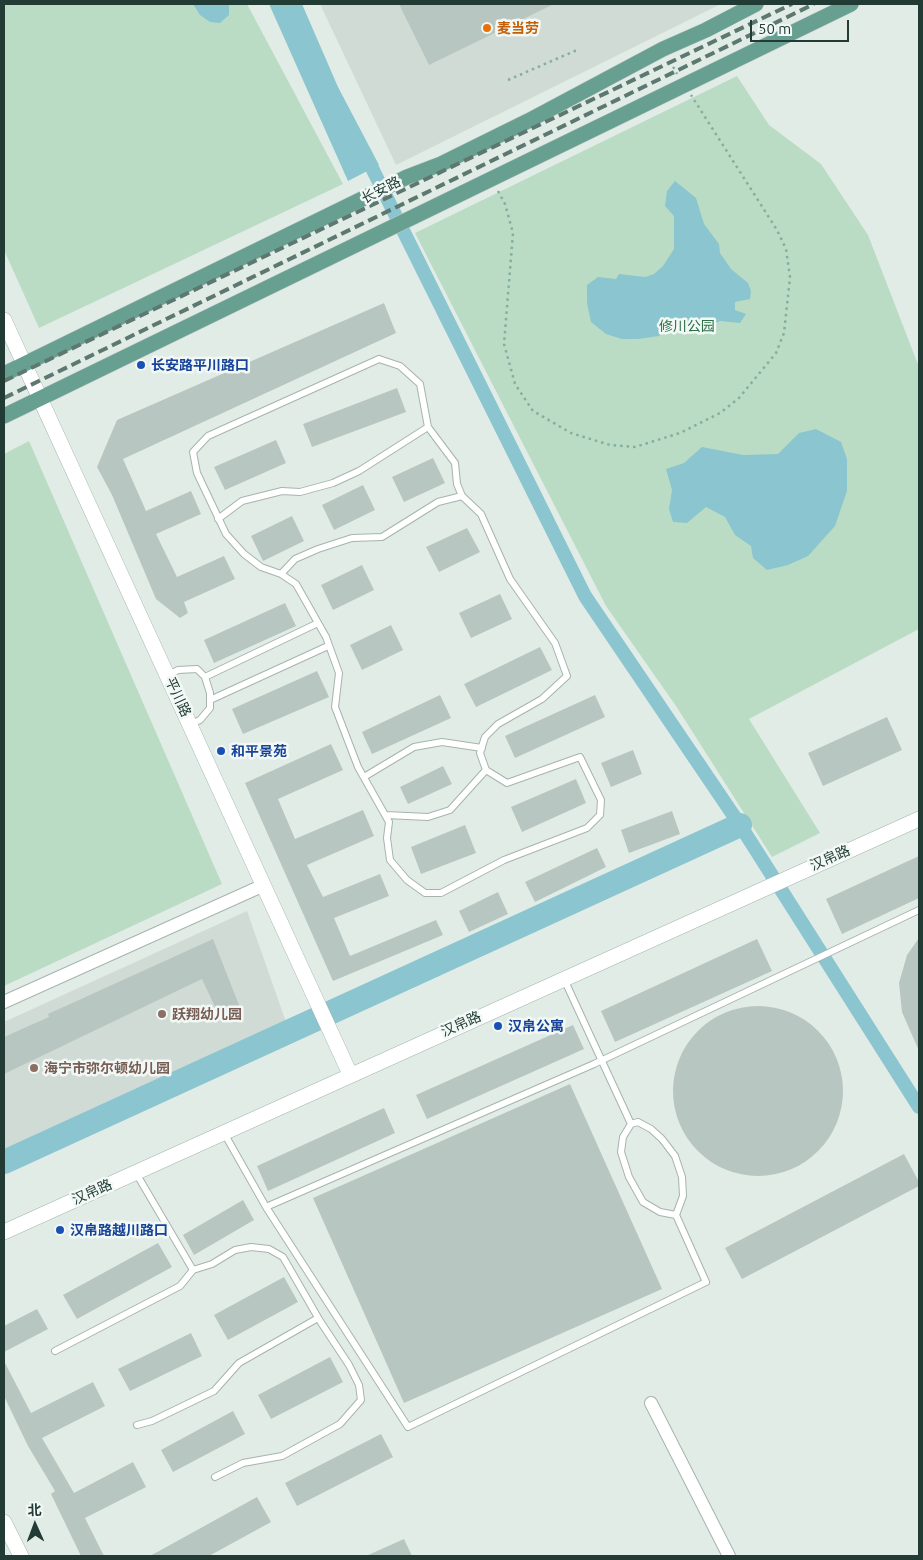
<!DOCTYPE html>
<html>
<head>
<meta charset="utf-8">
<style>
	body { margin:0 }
	#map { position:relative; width:923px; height:1560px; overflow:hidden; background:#e2ece7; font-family:Ubuntu,"Noto Sans SC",sans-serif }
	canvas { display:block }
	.frame { position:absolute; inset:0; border:5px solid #223c35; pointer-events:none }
	.north { position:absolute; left:10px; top:1500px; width:50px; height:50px; -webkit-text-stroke:4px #f2f8f5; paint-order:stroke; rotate:358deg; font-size:14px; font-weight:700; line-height:20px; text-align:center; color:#223c35 }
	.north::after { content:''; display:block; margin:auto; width:18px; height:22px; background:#223c35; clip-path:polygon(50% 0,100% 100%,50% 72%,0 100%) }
	.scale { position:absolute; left:750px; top:20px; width:99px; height:22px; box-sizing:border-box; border:2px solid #223c35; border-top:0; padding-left:6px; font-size:15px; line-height:18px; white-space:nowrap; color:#223c35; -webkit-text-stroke:4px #f2f8f5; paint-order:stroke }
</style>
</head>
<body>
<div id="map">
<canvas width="923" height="1560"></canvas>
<div class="frame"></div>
<div class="north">北</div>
<div class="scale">50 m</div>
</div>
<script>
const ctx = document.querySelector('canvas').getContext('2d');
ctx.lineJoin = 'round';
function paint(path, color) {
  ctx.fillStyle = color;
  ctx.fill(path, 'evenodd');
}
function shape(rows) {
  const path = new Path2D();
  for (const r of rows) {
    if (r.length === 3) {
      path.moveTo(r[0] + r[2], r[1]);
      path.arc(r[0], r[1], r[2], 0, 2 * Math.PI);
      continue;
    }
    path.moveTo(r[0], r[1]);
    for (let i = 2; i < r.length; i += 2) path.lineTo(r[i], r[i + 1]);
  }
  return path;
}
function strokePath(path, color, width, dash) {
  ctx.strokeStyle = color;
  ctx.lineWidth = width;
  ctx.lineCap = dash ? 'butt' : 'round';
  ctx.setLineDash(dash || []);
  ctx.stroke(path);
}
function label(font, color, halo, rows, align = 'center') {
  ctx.font = font + ' Ubuntu,"Noto Sans SC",sans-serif';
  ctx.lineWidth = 5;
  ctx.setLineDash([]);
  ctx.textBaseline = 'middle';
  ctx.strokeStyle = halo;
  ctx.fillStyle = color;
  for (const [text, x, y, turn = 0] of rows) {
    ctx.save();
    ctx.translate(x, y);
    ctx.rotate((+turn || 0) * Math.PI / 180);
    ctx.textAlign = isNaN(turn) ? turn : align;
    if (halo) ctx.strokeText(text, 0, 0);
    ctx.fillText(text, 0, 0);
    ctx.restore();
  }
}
const built = shape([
	[320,4,721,4,396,165],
	[247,911,286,1022,4,1151,4,1022]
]);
const green = shape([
	[4,4,247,4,343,184,39,328,4,250],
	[737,76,769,125,821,164,868,235,919,367,919,629,749,719,820,833,772,857,676,706,606,606,415,233],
	[29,441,222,884,4,986,4,454]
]);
const water = shape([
	[193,4,229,4,229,15,220,23,210,22,200,15],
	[269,4,302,4,338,87,379,165,348,181],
	[675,181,696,198,704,224,719,244,720,253,731,269,748,283,751,291,750,299,735,302,735,310,746,314,740,323,720,321,712,325,706,323,700,329,694,330,680,321,668,324,659,336,638,339,622,339,606,334,591,322,587,303,587,285,598,277,616,279,619,274,645,277,654,274,663,266,674,249,674,216,665,206,667,191],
	[816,429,841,442,847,459,847,491,835,526,808,556,788,565,767,570,753,558,751,546,735,535,725,517,706,507,687,523,673,522,669,509,672,490,666,469,684,463,702,447,743,455,778,454,799,433]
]);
const canal = shape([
	[364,152,585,596,740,825,919,1107]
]);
const river = shape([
	[4,1162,740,825]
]);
const building = shape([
	[399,4,554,4,429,65],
	[384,303,396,333,123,459,146,511,191,491,201,514,156,534,177,577,224,556,235,579,184,602,188,613,180,618,156,599,112,495,97,467,117,420],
	[397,388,406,412,312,447,303,424],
	[276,440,286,463,225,490,214,467],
	[433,458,445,483,404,502,392,477],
	[363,485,375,510,334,530,322,505],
	[292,516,304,541,263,561,251,536],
	[467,528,480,552,439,572,426,547],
	[362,565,374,590,333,610,321,585],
	[500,594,512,619,471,638,459,613],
	[285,603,296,626,214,663,204,640],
	[391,625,403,650,362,670,350,645],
	[540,647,552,670,476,707,464,684],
	[317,671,329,697,243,734,232,709],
	[440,695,451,718,372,754,362,732],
	[595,695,605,717,515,758,505,736],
	[887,717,902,750,823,786,808,753],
	[331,744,343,770,278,799,295,839,363,810,374,836,307,865,323,897,380,874,389,896,334,918,350,956,436,920,443,935,333,981,245,783],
	[633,750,642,774,611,787,601,763],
	[443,766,452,784,408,804,400,787],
	[576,779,586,803,522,832,511,807],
	[672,811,680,834,629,853,621,830],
	[465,825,476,853,421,874,411,847],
	[597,848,606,867,535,902,525,882],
	[919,856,919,898,842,934,826,899],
	[498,892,508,914,469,932,459,911],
	[919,938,919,1051,902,1012,899,983,907,955],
	[213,939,241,1010,221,1020,202,979,4,1074,4,1037,49,1017,48,1014],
	[757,939,772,971,615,1042,601,1011],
	[758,1091,85],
	[573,1025,584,1049,427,1119,416,1095],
	[570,1084,662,1289,404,1403,313,1198],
	[384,1108,395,1133,268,1191,257,1166],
	[904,1154,919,1182,919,1186,742,1279,725,1248],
	[243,1200,254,1220,194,1255,183,1235],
	[158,1243,172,1267,77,1319,63,1295],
	[284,1277,298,1302,228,1340,214,1315],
	[37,1309,48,1329,4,1352,4,1326],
	[191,1333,202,1356,130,1391,118,1369],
	[330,1357,343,1382,271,1419,258,1395],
	[4,1361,31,1413,93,1382,105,1406,42,1438,74,1493,133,1462,146,1487,85,1518,104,1556,81,1556,51,1494,55,1491,28,1446,4,1396],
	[233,1411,245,1434,173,1472,161,1450],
	[381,1434,393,1457,297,1506,285,1483],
	[257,1497,271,1522,209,1556,150,1556],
	[404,1539,412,1556,366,1556]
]);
const path = shape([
	[670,61,677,74],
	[508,80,577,50],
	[498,191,505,204,513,233,504,344,515,384,533,411,571,433,610,445,635,447,680,433,720,413,739,398,776,353,784,333,790,277,786,249,777,230,691,95]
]);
const service = shape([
	[379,359,400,366,420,384,428,427,455,463,457,484,462,496,481,514,510,579,555,643,567,676,542,699,498,724,485,737,480,753,486,770,507,783,580,757,601,800,600,815,587,828,504,860,441,893,425,893,407,880,390,860,387,838,389,822,358,767,335,707,339,673,326,637,296,584,281,574,261,567,244,554,226,534,197,473,193,452,208,436,379,359],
	[218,519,242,501,282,491,300,492,333,483,359,471,428,427],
	[281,574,295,559,318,549,352,538,382,537,438,502,462,496],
	[168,675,178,670,197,669,205,677,210,693,210,708,200,720,191,724],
	[205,677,318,623],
	[210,700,328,646],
	[364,777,414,747,442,742,482,748],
	[386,815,428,817,450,810,486,770],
	[564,979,631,1124,623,1137,621,1152,629,1177,643,1202,660,1212,676,1215,683,1196,682,1177,675,1156,662,1139,651,1129,638,1122,631,1124],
	[224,1133,266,1207,408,1427,706,1282,676,1215],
	[136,1173,193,1270],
	[266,1207,594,1064,919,910],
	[55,1351,180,1286,193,1270,212,1264,235,1250,251,1247,269,1249,283,1257,320,1321,349,1365,359,1385,361,1400,340,1424,282,1456,243,1463,215,1477],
	[137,1425,152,1421,214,1391,239,1363,318,1318]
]);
const minor = shape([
	[4,1002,264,885],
	[651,1403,729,1556]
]);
const tertiary = shape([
	[4,320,350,1074],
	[4,1232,919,819],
	[4,1522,21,1556]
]);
const primary = shape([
	[4,374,407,177,441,164,528,121,663,49,706,30,756,4],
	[4,416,851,4]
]);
const rail = shape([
	[4,381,792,4],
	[4,398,814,4]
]);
const markers = [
	[487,28,5,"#e8710a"],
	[141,365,5,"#1a4fb4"],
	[221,751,5,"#1a4fb4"],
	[162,1014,5,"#8d6e63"],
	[498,1026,5,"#1a4fb4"],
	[34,1068,5,"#8d6e63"],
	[60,1230,5,"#1a4fb4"]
];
const foodNames = [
	["麦当劳",497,28]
];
const streetNames = [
	["长安路",381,190,-27],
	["平川路",178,697,65],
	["汉帛路",830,858,-24],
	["汉帛路",461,1024,-24],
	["汉帛路",92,1192,-24]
];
const parkNames = [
	["修川公园",687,326]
];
const transitNames = [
	["长安路平川路口",151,365],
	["和平景苑",231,751],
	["汉帛公寓",508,1026],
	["汉帛路越川路口",70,1230]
];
const educationNames = [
	["跃翔幼儿园",172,1014],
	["海宁市弥尔顿幼儿园",44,1068]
];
paint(built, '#d0dbd6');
paint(green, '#bbdcc4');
paint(water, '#8bc5cf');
strokePath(canal, '#8bc5cf', 14);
strokePath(river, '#8bc5cf', 24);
paint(building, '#b7c6c0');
strokePath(service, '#a5b4ae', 8);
strokePath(minor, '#a5b4ae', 14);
strokePath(tertiary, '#a5b4ae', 16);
strokePath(primary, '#c1c8c6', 16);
strokePath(path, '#83aea0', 2.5, [2.5, 4]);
strokePath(service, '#fff', 6);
strokePath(minor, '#fff', 12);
strokePath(tertiary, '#fff', 15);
strokePath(primary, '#67a091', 15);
strokePath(rail, '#5d7870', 4, [10, 5]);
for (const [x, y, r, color] of markers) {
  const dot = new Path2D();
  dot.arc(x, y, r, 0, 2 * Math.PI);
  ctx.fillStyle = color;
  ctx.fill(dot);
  strokePath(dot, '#f2f8f5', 2);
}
label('bold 14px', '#c56008', '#f2f8f5', foodNames, 'left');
label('14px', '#223c35', '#f2f8f5', streetNames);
label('14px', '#2d7247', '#f2f8f5', parkNames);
label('bold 14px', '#164399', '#f2f8f5', transitNames, 'left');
label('bold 14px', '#785e54', '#f2f8f5', educationNames, 'left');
</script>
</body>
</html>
